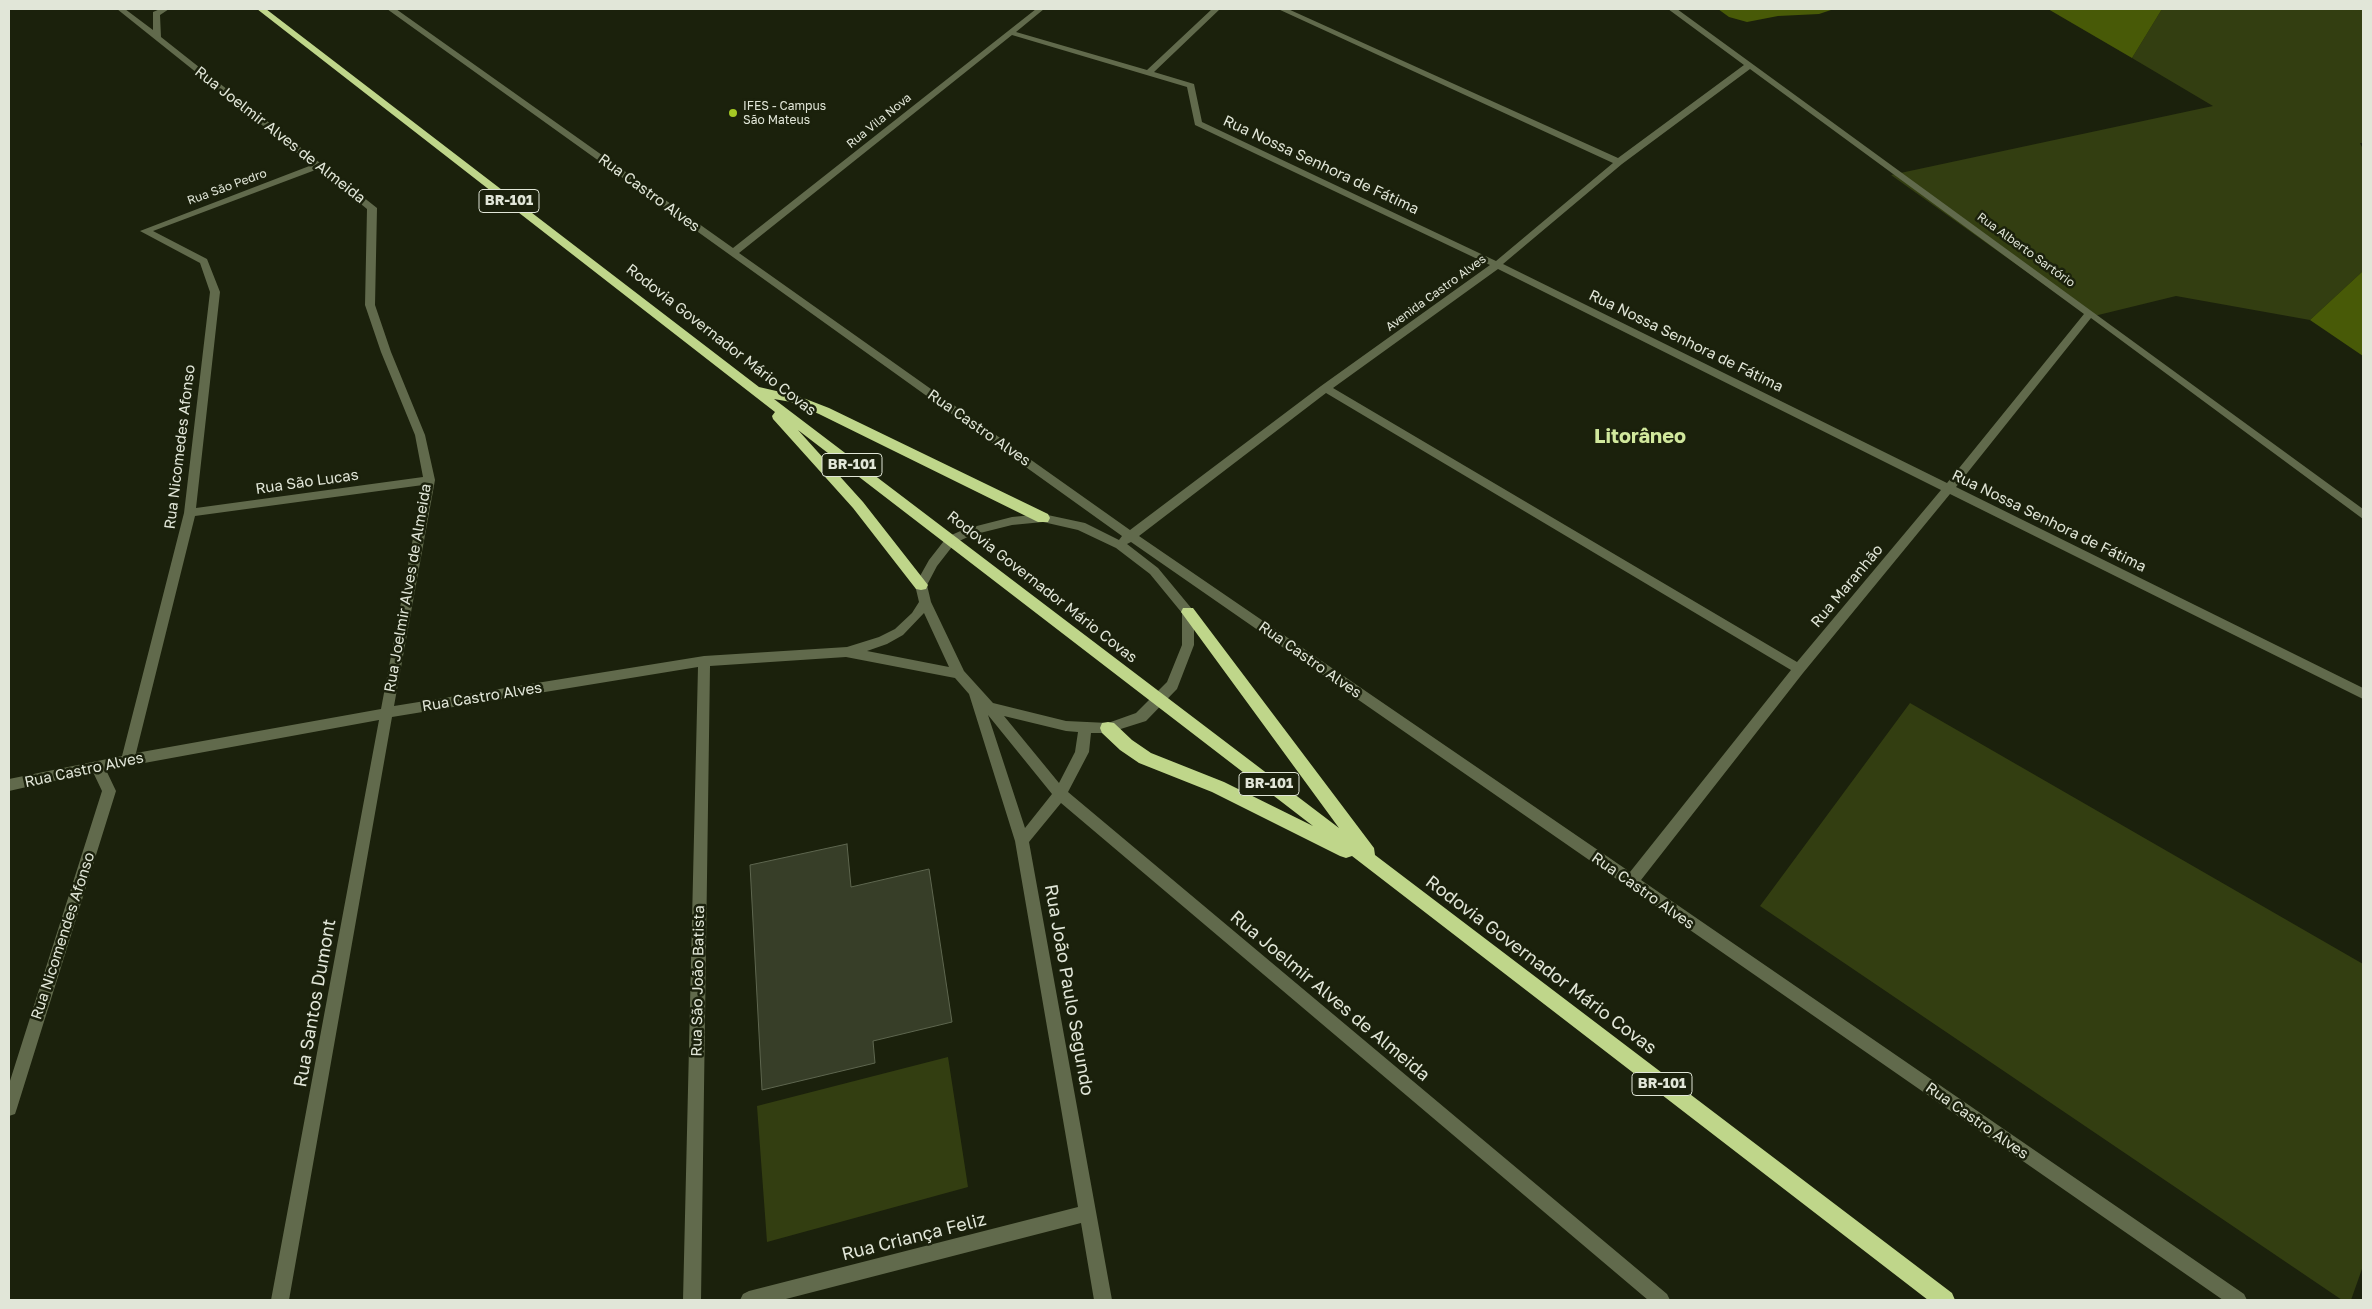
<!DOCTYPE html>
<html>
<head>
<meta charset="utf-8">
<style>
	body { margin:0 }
	#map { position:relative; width:2372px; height:1309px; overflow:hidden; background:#1b210c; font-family:"Golos Text",sans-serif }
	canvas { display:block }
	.frame { position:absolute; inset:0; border:10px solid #e1e6d8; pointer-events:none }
</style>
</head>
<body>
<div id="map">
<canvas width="2372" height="1309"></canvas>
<div class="frame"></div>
</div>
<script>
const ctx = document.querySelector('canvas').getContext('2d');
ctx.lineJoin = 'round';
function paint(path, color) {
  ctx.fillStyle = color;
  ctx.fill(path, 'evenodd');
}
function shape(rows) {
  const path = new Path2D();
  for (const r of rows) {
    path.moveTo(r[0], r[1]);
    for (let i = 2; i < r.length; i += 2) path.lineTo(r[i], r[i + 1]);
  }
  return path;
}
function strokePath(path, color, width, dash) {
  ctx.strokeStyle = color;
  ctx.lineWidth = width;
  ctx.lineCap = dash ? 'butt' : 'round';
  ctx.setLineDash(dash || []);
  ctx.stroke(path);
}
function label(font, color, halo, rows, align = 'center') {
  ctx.font = font + ' "Golos Text",sans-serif';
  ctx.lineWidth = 5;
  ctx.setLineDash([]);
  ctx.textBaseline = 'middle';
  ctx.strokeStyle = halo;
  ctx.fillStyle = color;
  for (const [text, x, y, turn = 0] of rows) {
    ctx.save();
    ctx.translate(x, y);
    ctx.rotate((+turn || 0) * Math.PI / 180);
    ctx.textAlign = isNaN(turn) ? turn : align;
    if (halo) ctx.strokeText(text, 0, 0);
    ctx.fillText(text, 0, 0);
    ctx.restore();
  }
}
const green = shape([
	[2162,9,2363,9,2363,143,2360,143,2363,149,2363,271,2310,320,2176,296,2090,317,1891,175,2213,106,2132,58],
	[1910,703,2363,964,2363,1266,2351,1300,2342,1300,1760,906],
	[948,1057,968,1187,767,1242,757,1106]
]);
const forest = shape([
	[1718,9,1834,9,1819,14,1778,16,1747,22,1729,17],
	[2048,9,2162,9,2132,58],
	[2363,271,2363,356,2310,320]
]);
const building = shape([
	[847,844,851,887,929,869,952,1022,873,1041,875,1063,762,1090,750,865,847,844]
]);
const minor = shape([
	[117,9,125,9,153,30,153,12,160,9,169,9,160,15,161,37,377,208,375,305,391,352,425,435,435,480,394,706,704,656,847,647,879,637,895,629,912,613,919,602,915,585,929,560,947,537,965,529,1012,517,1043,514,1085,523,1119,540,1122,536,387,9,396,9,733,248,1036,9,1044,9,1016,32,1147,70,1212,9,1220,9,1154,72,1194,84,1202,122,1496,261,1613,163,1278,9,1288,9,1618,158,1744,65,1668,9,1677,9,2363,509,2363,519,2091,318,1956,487,2363,688,2363,699,1950,494,1803,673,1641,880,2244,1294,2247,1300,2223,1300,1131,542,1127,544,1158,568,1192,609,1194,612,1194,645,1177,689,1146,721,1108,733,1091,733,1089,752,1068,792,1667,1294,1670,1300,1648,1300,1061,803,1029,842,1112,1300,1094,1300,1081,1223,782,1300,740,1300,743,1294,749,1291,1078,1207,1015,841,969,694,955,678,846,657,710,666,701,1300,683,1300,698,667,392,717,289,1300,271,1300,379,720,106,770,116,791,17,1108,15,1114,9,1116,9,1084,102,791,93,772,9,791,9,779,122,756,184,513,210,292,200,263,140,231,312,165,117,9],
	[1012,35,1187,87,1195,125,1490,265,1321,386,1130,530,739,253,1012,35],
	[1750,69,2084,314,1947,483,1503,264,1622,164,1750,69],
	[318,169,367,209,365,305,381,352,415,435,423,477,196,508,220,292,207,259,153,231,318,169],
	[1498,269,1941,490,1797,662,1333,388,1498,269],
	[1326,393,1791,670,1630,872,1139,536,1326,393],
	[423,485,381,709,136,753,195,516,423,485],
	[1043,522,1078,530,1116,548,1150,574,1182,613,1182,645,1167,682,1136,713,1108,723,1066,721,993,703,964,671,931,602,927,585,937,566,955,543,972,535,1012,525,1043,522],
	[924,613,949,667,867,651,887,644,903,635,924,613],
	[988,715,1052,794,1025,828,988,715],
	[1004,716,1066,731,1078,732,1075,752,1059,783,1004,716]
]);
const highway = shape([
	[257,9,266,9,759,387,798,396,829,408,1048,514,1050,518,1048,522,1038,522,819,414,791,402,774,399,1339,828,1181,612,1183,608,1193,608,1374,848,1375,855,1952,1293,1955,1300,1928,1300,1352,856,1346,858,1340,856,1212,792,1139,763,1120,750,1102,733,1100,728,1102,723,1108,722,1114,723,1132,740,1151,753,1224,782,1313,826,798,430,863,502,928,585,926,589,921,590,916,589,853,508,773,419,772,416,775,412,257,9]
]);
const markers = [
	[733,113,5,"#a4c824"]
];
const farPoinames = [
	["IFES - Campus",743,106],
	["São Mateus",743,120]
];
const farStreetnames = [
	["Rua Vila Nova",879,121,-39],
	["Rua São Pedro",227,187,-20],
	["Rua Alberto Sartório",2026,250,36],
	["Avenida Castro Alves",1436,293,-36]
];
const shields = [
	[509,201,60],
	[852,465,60],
	[1269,784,60],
	[1662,1084,60]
];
const shieldNames = [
	["BR-101",509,201],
	["BR-101",852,465],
	["BR-101",1269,784],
	["BR-101",1662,1084]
];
const streetNames = [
	["Rua Joelmir Alves de Almeida",280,135,38],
	["Rua Nossa Senhora de Fátima",1321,165,25],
	["Rua Castro Alves",649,193,36],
	["Rodovia Governador Mário Covas",721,340,38],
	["Rua Nossa Senhora de Fátima",1686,341,26],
	["Rua Castro Alves",979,428,35],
	["Rua Nicomedes Afonso",180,447,-83],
	["Rua São Lucas",307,482,-8],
	["Rua Nossa Senhora de Fátima",2049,521,26],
	["Rua Maranhão",1847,586,-50],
	["Rodovia Governador Mário Covas",1042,587,38],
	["Rua Joelmir Alves de Almeida",408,588,-80],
	["Rua Castro Alves",1310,660,35],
	["Rua Castro Alves",482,697,-9],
	["Rua Castro Alves",84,770,-12],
	["Rua Castro Alves",1643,891,35],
	["Rua Nicomendes Afonso",63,936,-72],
	["Rua São João Batista",698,981,-89],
	["Rua Castro Alves",1977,1121,35]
];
const nearStreetnames = [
	["Rodovia Governador Mário Covas",1541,965,37],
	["Rua João Paulo Segundo",1069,990,80],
	["Rua Joelmir Alves de Almeida",1330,996,40],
	["Rua Santos Dumont",315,1003,-80],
	["Rua Criança Feliz",914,1237,-14]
];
const districtNames = [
	["Litorâneo",1640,437]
];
paint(green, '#333e11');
paint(forest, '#485a07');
paint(building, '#373e28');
strokePath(building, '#5e664f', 1);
paint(minor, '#616a4c');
paint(highway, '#bfd68a');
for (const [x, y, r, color] of markers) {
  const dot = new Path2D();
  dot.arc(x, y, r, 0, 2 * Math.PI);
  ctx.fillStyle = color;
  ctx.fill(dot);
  strokePath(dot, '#1b210c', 2);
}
label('12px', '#e1e6d8', '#1b210c', farPoinames, 'left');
label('12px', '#e1e6d8', '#1b210c', farStreetnames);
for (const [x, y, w] of shields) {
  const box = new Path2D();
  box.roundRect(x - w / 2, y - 11.5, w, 23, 4);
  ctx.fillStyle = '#1b210c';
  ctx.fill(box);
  strokePath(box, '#e1e6d8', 1);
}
label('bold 14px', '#e1e6d8', null, shieldNames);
label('15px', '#e1e6d8', '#1b210c', streetNames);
label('18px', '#e1e6d8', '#1b210c', nearStreetnames);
label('bold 20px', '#d1e89d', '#1b210c', districtNames);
</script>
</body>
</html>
